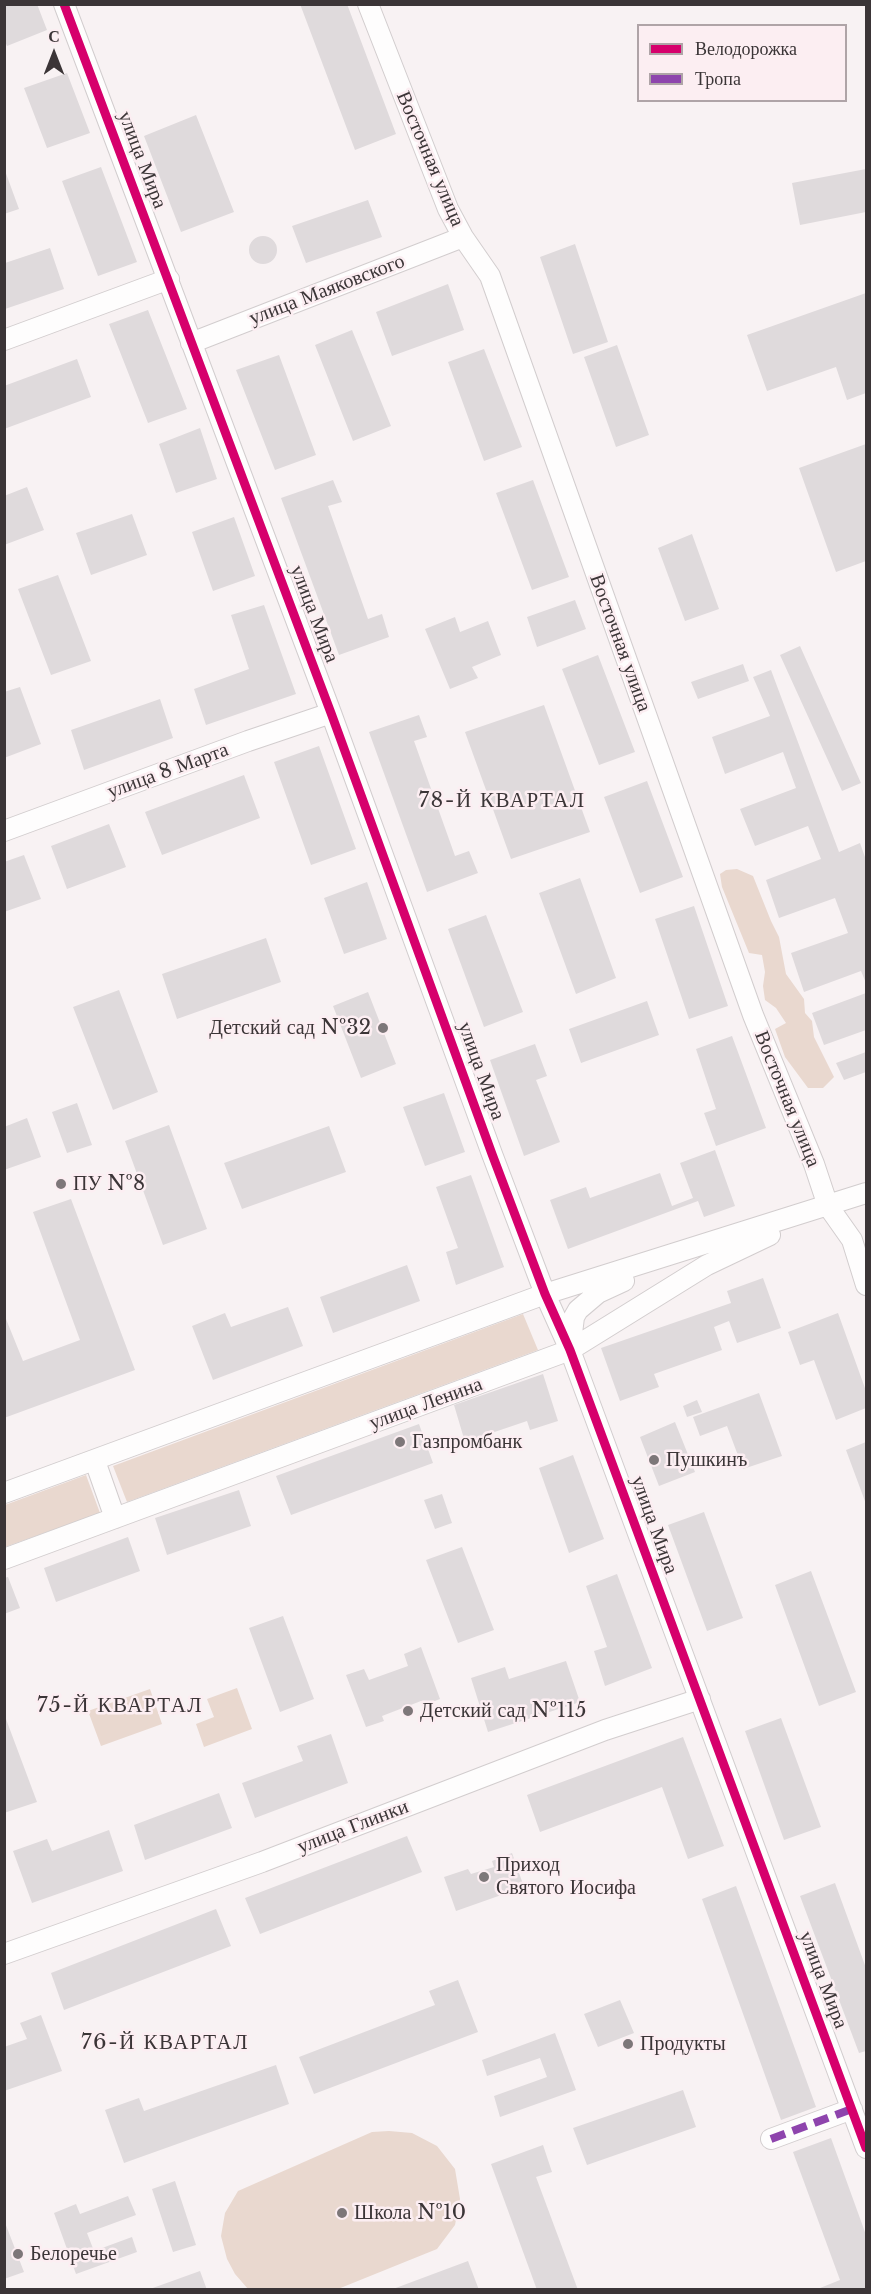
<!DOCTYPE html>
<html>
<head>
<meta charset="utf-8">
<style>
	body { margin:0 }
	#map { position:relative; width:871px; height:2294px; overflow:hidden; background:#f8f2f3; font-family:"Libre Baskerville",serif }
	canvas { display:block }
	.frame { position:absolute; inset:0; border:6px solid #3b3537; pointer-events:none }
	.legend { position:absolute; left:637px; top:24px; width:210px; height:78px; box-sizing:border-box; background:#fceef2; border:2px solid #afa4a7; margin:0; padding:8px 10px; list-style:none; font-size:18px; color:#3b3537 }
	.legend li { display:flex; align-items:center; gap:12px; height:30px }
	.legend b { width:30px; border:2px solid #afa4a7 }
	.north { position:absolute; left:24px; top:24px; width:60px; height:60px; -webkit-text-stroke:4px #fceef2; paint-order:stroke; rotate:0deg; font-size:16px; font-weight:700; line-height:24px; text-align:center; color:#3b3537 }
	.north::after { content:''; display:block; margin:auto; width:21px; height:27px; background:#3b3537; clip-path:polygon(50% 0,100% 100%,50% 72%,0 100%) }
</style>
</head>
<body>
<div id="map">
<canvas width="871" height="2294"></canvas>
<div class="frame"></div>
<ul class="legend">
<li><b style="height:8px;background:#d6006c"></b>Велодорожка</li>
<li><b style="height:8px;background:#8e44ad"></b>Тропа</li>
</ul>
<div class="north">С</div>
</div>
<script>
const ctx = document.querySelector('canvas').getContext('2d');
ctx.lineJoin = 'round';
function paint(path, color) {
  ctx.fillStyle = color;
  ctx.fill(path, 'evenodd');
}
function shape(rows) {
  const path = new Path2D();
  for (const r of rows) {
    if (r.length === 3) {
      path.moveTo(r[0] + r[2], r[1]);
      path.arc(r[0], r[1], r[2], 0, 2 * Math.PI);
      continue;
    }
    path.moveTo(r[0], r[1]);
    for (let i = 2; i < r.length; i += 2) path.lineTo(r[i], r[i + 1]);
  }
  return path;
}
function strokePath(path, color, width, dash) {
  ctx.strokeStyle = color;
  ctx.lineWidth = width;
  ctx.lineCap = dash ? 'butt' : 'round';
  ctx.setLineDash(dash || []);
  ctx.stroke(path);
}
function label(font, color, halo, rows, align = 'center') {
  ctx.font = font + ' "Libre Baskerville",serif';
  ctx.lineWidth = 5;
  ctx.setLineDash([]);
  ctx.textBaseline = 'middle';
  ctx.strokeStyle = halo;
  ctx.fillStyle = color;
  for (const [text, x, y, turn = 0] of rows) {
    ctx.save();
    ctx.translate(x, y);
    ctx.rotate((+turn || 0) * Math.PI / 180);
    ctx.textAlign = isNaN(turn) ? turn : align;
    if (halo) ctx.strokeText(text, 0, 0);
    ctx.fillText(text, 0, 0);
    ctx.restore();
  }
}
const green = shape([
	[737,869,753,876,771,921,779,937,786,974,804,999,805,1013,812,1021,814,1037,834,1077,823,1088,808,1088,785,1057,775,1029,786,1023,776,1008,765,1000,763,986,765,972,762,955,749,953,722,887,720,874,726,870],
	[523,1314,538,1350,127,1502,113,1466],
	[86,1475,100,1513,5,1547,5,1505],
	[237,1688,252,1729,204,1747,196,1724,214,1717,207,1699],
	[150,1689,162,1724,101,1746,88,1711],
	[389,2131,412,2133,437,2146,455,2169,460,2199,455,2225,437,2249,338,2289,248,2289,235,2274,227,2259,221,2236,225,2213,238,2191,372,2132]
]);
const building = shape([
	[4,4,37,4,47,30,7,46,4,39],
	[300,4,347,4,396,134,355,150],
	[67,73,90,133,47,148,24,88],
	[196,115,234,212,181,232,144,136],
	[101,167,137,262,98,276,62,181],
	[4,168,19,209,4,214],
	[866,169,866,212,800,225,792,183],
	[368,200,382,237,306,263,292,226],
	[263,250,14],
	[575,244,608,342,573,354,540,257],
	[50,248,64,289,5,309,5,263],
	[448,284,464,330,392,356,376,312],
	[866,293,866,393,847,400,836,367,767,391,747,335],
	[148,310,187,409,148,423,109,324],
	[352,330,391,426,353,441,315,345],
	[617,345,649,435,616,447,584,357],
	[484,349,522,447,484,461,448,362],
	[279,355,316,455,275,470,236,370],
	[77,359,91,397,4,429,4,386],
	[200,428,217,479,176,493,159,444],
	[866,444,866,561,836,572,799,468],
	[333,480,342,502,328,506,368,619,382,614,389,637,339,655,281,498],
	[533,480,569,577,532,590,496,493],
	[27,487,44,530,4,545,4,496],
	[132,514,147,555,91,575,76,533],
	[234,517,255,576,213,591,192,532],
	[692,534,719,609,685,621,658,548],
	[58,575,91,661,51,675,18,589],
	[575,600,586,629,537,647,527,617],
	[264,605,296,694,206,725,194,689,249,669,231,615],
	[455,617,460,632,488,621,501,655,472,667,478,678,450,689,425,629],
	[800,646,861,783,842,791,780,655],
	[598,655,635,752,599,765,562,669],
	[743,664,749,681,698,699,691,682],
	[771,670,839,852,860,843,866,860,866,983,861,971,804,992,791,953,848,933,835,898,779,918,766,880,821,859,808,826,755,846,740,809,796,788,783,752,725,774,712,737,770,716,753,677],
	[20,687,41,744,4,758,4,692],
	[160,699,173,738,84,770,71,730],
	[544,705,590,832,511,859,465,732],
	[419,715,427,737,414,741,455,856,469,851,478,873,427,892,369,732],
	[319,746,356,849,311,865,274,762],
	[244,775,260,818,162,855,145,812],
	[647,781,683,877,640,893,604,797],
	[109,824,126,867,67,889,51,846],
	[24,855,41,899,4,912,4,862],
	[580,878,616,978,576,994,539,893],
	[367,882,387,939,344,954,324,898],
	[694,906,728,1006,689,1019,655,919],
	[486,915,523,1012,484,1027,448,929],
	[266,938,281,982,177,1019,162,974],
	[119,990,158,1092,113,1110,73,1007],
	[368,992,396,1064,361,1078,333,1006],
	[866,993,866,1030,824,1045,812,1013],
	[647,1001,659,1035,581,1063,569,1029],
	[732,1036,766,1128,716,1146,704,1113,716,1109,696,1049],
	[535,1044,547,1076,536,1080,560,1142,524,1156,490,1060],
	[866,1052,866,1072,844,1080,836,1063],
	[444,1093,465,1152,425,1166,403,1107],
	[77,1103,92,1145,67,1153,52,1112],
	[27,1118,41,1157,4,1170,4,1127],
	[169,1125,207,1229,163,1245,125,1141],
	[329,1126,346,1172,242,1209,224,1163],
	[715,1150,735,1206,704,1217,698,1201,568,1249,550,1200,586,1187,590,1198,660,1173,672,1206,693,1198,680,1163],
	[471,1175,504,1267,456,1285,446,1252,458,1248,436,1187],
	[71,1199,135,1370,4,1418,4,1314,23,1361,80,1340,33,1212],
	[407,1265,420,1301,333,1333,320,1297],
	[763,1278,781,1328,737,1343,729,1321,714,1327,722,1350,654,1374,659,1387,620,1401,601,1348,731,1303,727,1291],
	[288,1307,303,1346,213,1380,192,1326,225,1313,231,1327],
	[838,1313,866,1391,866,1408,836,1420,814,1360,800,1365,788,1332],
	[543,1374,558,1421,530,1430,527,1421,465,1442,454,1405],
	[759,1393,782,1456,743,1469,727,1426,700,1436,693,1417],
	[697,1400,702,1412,687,1417,683,1406],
	[675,1422,695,1472,659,1486,640,1437],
	[419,1424,433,1463,291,1515,276,1476],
	[866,1442,866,1504,846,1450],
	[573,1455,604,1539,569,1553,539,1468],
	[239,1490,251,1526,167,1555,155,1518],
	[442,1494,452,1523,435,1529,424,1500],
	[704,1512,743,1618,707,1631,668,1525],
	[128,1537,140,1571,56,1602,44,1568],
	[462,1547,494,1630,458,1643,426,1560],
	[811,1571,856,1692,819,1706,775,1585],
	[617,1574,652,1668,605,1686,594,1651,607,1647,586,1586],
	[8,1577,20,1608,4,1614,4,1578],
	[283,1616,314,1699,280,1712,249,1628],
	[421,1647,440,1699,422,1706,421,1701,382,1716,384,1721,366,1727,346,1675,364,1669,369,1680,408,1666,404,1654],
	[566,1661,580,1702,488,1732,471,1678,505,1667,509,1679],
	[781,1718,821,1827,784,1840,745,1731],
	[4,1719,6,1719,37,1802,4,1813],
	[331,1734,348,1783,255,1818,242,1783,303,1761,297,1746],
	[683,1737,724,1846,688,1859,662,1787,540,1832,527,1795],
	[219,1793,232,1828,145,1860,134,1825],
	[109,1830,123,1871,32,1903,13,1851,47,1839,52,1851],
	[407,1836,422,1872,260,1934,245,1898],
	[512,1853,524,1887,456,1911,444,1877,468,1869,471,1874,494,1867,492,1861],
	[835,1883,866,1968,866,2051,859,2053,800,1896],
	[736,1886,816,2107,781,2120,702,1899],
	[216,1909,231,1946,64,2010,51,1973],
	[458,1980,478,2032,314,2094,299,2057,435,2005,429,1991],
	[620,2000,634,2033,598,2047,584,2014],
	[41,2015,62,2071,4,2091,4,2047,27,2039,20,2023],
	[555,2033,576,2090,500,2117,494,2096,547,2077,540,2058,487,2076,482,2060],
	[276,2065,289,2104,124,2163,105,2110,139,2098,144,2111],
	[683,2090,696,2127,587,2165,573,2128],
	[831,2138,866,2235,866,2290,815,2290,840,2280,793,2152],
	[543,2145,552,2172,536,2177,578,2290,537,2290,491,2164],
	[175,2181,196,2245,173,2252,152,2189],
	[128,2196,136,2215,87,2233,94,2251,132,2237,137,2252,76,2274,54,2213,76,2204,80,2214],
	[4,2220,24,2272,4,2279],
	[468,2261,479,2290,393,2290,393,2289],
	[200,2271,207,2290,150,2290,150,2289]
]);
const minor = shape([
	[64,4,331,713,492,1154,545,1294,570,1350,866,2148],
	[368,4,448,209,463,237,490,276,753,1015,814,1164,828,1206,852,1240,866,1285],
	[4,340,169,279],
	[191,343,463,237],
	[4,831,248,741,331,713],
	[570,1350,574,1317,578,1310,598,1293,624,1281],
	[95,1461,115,1518],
	[4,1493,545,1294,866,1193],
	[4,1559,570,1350,707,1265,770,1235],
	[4,1954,262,1862,605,1730,700,1699],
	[771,2139,852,2109]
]);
const quiet = shape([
	[771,2139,852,2109]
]);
const cycleway = shape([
	[64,4,331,713,492,1154,545,1294,570,1350,866,2148]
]);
const markers = [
	[383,1028,6,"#7d7779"],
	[61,1184,6,"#7d7779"],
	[400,1442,6,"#7d7779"],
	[654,1460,6,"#7d7779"],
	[408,1711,6,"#7d7779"],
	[484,1877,6,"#7d7779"],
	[628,2044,6,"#7d7779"],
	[342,2213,6,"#7d7779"],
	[18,2254,6,"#7d7779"]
];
const streetNames = [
	["Восточная улица",430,159,67],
	["улица Мира",142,160,69],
	["улица Маяковского",327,290,-21],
	["улица Мира",314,614,69],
	["Восточная улица",620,643,70],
	["улица 8 Марта",168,771,-20],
	["улица Мира",481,1071,70],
	["Восточная улица",787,1099,68],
	["улица Ленина",426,1404,-20],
	["улица Мира",654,1525,70],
	["улица Глинки",353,1827,-21],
	["улица Мира",823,1980,69]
];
const poiNames = [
	["Детский сад №32",371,1028,"right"],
	["ПУ №8",73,1184],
	["Газпромбанк",412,1442],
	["Пушкинъ",666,1460],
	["Детский сад №115",420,1711],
	["Приход",496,1865],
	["Святого Иосифа",496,1888],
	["Продукты",640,2044],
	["Школа №10",354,2213],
	["Белоречье",30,2254]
];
const neighbourhoodNames = [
	["78-Й КВАРТАЛ",502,801],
	["75-Й КВАРТАЛ",120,1706],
	["76-Й КВАРТАЛ",165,2043]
];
paint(green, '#e9d8cf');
paint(building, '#dfdadc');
strokePath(minor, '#d2cdce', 22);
strokePath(minor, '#fefdfd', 20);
strokePath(quiet, '#8e44ad', 8, [15, 8]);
strokePath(cycleway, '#d6006c', 9);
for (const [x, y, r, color] of markers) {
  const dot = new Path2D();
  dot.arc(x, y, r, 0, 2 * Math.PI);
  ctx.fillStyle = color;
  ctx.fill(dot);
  strokePath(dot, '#fceef2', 2);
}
label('20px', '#3b3537', '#fceef2', streetNames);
label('20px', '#3b3537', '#fceef2', poiNames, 'left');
ctx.letterSpacing = '1.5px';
label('21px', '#3b3537', '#fceef2', neighbourhoodNames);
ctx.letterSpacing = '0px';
</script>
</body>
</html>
